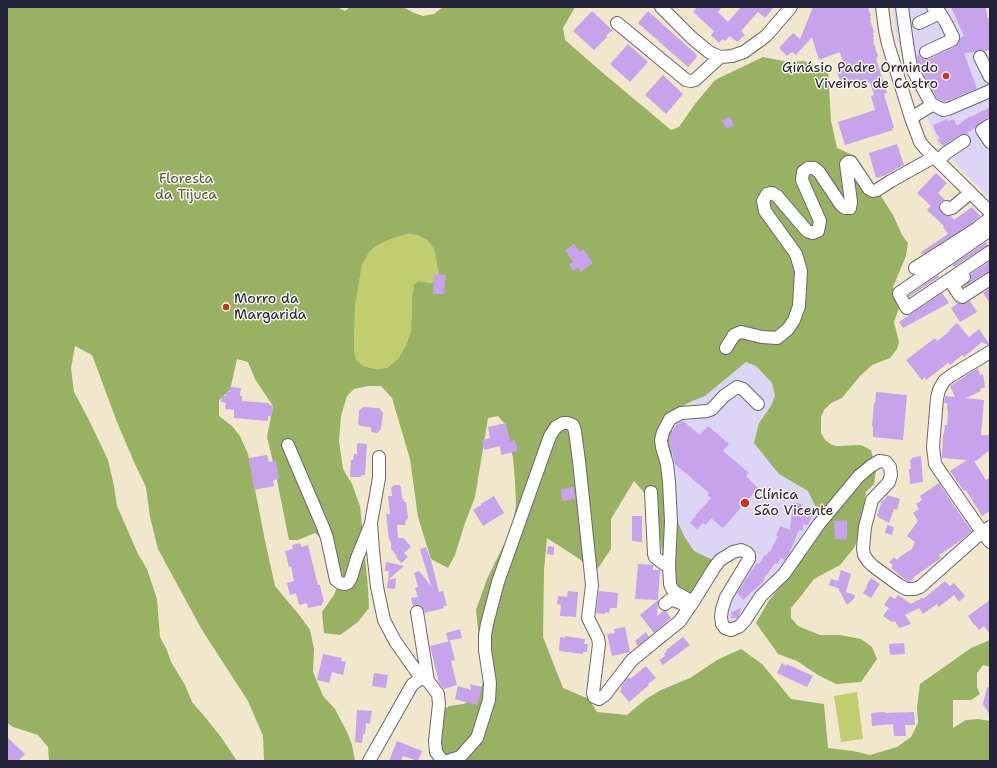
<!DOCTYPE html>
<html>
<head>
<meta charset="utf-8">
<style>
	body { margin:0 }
	#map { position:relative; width:997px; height:768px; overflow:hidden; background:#f1e7cc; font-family:"Shantell Sans",sans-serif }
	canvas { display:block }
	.frame { position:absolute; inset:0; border:8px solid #22223b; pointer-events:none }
</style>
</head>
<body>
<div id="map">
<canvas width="997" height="768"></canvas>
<div class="frame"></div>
</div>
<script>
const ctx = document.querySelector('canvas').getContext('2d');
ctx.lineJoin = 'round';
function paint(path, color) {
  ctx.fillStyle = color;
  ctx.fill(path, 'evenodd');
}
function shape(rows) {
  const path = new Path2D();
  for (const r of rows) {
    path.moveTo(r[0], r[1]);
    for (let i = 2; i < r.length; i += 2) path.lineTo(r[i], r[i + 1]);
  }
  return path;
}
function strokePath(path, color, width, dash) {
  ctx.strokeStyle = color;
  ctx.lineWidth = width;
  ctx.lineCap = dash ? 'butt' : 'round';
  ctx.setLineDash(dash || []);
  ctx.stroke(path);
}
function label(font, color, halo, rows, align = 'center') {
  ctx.font = font + ' "Shantell Sans",sans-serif';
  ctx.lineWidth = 3;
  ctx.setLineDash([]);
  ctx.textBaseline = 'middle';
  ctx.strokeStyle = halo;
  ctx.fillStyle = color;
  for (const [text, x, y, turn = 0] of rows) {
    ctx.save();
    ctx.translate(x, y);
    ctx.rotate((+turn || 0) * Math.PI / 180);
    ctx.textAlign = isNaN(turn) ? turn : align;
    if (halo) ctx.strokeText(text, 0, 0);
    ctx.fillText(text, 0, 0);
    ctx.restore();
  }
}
const built = shape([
	[893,7,986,7,987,18,990,18,990,50,980,51,990,72,990,198,966,175,938,143,933,130,924,110,897,39],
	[746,362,756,366,772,383,775,396,771,406,759,423,779,474,808,491,820,516,748,622,731,623,725,596,754,554,750,544,743,545,721,570,715,561,694,551,684,536,677,520,672,474,672,411,690,402,705,396]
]);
const green = shape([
	[407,234,416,235,427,240,434,249,441,278,437,281,430,283,418,281,412,299,411,332,405,347,398,359,387,368,375,369,363,366,356,359,354,349,355,307,362,265,370,251,376,246,391,239],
	[857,692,863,739,841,742,834,696]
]);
const forest = shape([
	[7,7,338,7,341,9,345,11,350,7,403,7,414,13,423,16,434,14,443,7,574,7,574,9,563,28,565,40,603,73,671,130,679,127,695,104,715,80,763,57,788,62,804,61,816,66,828,68,831,121,837,148,855,156,858,160,893,215,902,235,908,243,906,256,893,287,895,297,899,308,894,322,899,342,897,349,890,358,872,365,860,376,842,398,831,403,824,410,821,417,821,433,825,440,832,445,837,446,861,445,871,450,876,471,874,484,866,492,860,533,854,548,840,565,814,579,801,596,791,608,791,618,798,626,820,635,840,635,861,639,872,647,877,659,861,682,836,684,818,675,797,661,778,654,756,623,768,602,781,585,820,516,808,491,779,474,754,443,759,423,771,406,775,396,772,383,756,366,746,362,705,396,690,402,672,412,672,474,677,520,684,536,694,551,715,561,690,599,669,586,664,564,655,505,634,481,611,519,611,549,596,571,575,556,547,538,544,570,543,637,563,688,589,699,597,712,627,715,646,699,661,690,690,678,717,660,741,649,762,664,791,699,824,704,828,748,853,751,870,755,897,747,911,737,918,723,917,707,920,684,971,648,990,640,990,667,983,665,977,673,977,687,980,694,971,700,953,700,953,728,966,720,978,719,990,721,990,761,440,761,438,714,449,706,464,704,479,694,486,673,481,658,476,610,487,579,512,528,516,505,515,481,513,458,510,443,505,424,498,416,488,418,475,497,465,523,455,555,448,568,431,559,418,517,410,459,392,398,381,386,368,386,354,389,347,396,341,416,339,441,343,469,352,484,360,506,368,588,369,608,358,622,340,635,324,633,322,612,334,595,342,573,333,548,315,533,298,540,289,540,275,470,267,437,273,406,255,379,248,362,237,359,230,390,219,400,219,416,232,426,240,436,248,454,261,520,264,536,275,586,300,616,310,630,314,649,313,672,323,696,335,709,348,734,352,745,355,761,264,761,263,736,248,701,202,630,158,549,150,517,146,487,134,462,117,422,92,355,75,346,71,368,74,392,88,418,108,460,114,486,117,506,138,554,147,569,157,599,160,637,167,650,171,662,185,685,192,702,205,717,221,737,237,761,49,761,48,747,38,735,13,727,7,723],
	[407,234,417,235,427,240,434,249,440,278,437,281,430,283,418,281,414,285,412,299,411,332,405,347,398,359,387,368,375,369,363,366,356,359,354,349,355,307,362,265,370,251,376,246,391,239]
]);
const building = shape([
	[697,7,722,7,718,12,728,22,741,7,774,7,765,18,758,12,741,31,745,35,737,42,730,36,725,41,722,39,719,43,711,35,714,31,693,12],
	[813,7,868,7,871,16,870,16,871,20,870,20,874,32,873,33,874,37,873,37,874,41,873,41,878,56,877,57,877,59,876,59,887,93,884,94,894,128,892,128,893,130,845,145,838,122,875,110,871,96,874,95,870,82,858,86,856,82,848,85,846,79,840,81,837,71,845,69,840,52,819,60,812,37,796,55,792,52,787,56,779,48,793,33,800,39],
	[951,7,986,7,987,18,990,18,990,50,984,51,980,50,975,52,964,53,976,86,976,89,944,102,937,98,918,64,917,56,919,55,921,58,925,59,929,59,955,47,959,43,960,38,964,36],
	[592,11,612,30,606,36,607,37,594,50,573,31],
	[648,11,697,55,696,56,697,57,688,67,638,23],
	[628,44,648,62,630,82,610,64],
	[663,75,683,94,666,114,645,95],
	[990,107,990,116,978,124,975,128,967,133,969,135,964,134,960,135,943,146,938,140,940,138,936,133,933,125,947,119,948,121,954,119,957,126,970,116,971,117,980,112,983,110,984,111],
	[729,116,734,125,727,129,722,121],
	[897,144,904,165,886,175,876,178,869,153],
	[936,173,947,183,938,193,945,200,941,201,939,205,939,209,943,214,946,216,951,216,954,220,972,207,980,216,972,223,923,254,921,252,948,234,943,227,944,226,927,210,931,206,917,193],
	[986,242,988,245,954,267,952,265],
	[574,244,580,252,583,249,593,263,580,272,578,268,573,271,569,264,573,262,565,250],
	[990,261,990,272,986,273,963,287,971,280,971,274],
	[434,274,446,275,444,294,433,294],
	[938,275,939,277,909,297,908,296],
	[990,288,990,303,983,293],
	[942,293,949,303,903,328,899,322],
	[970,301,977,312,960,322,951,308,958,303,963,304],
	[957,323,969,337,979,329,990,345,988,345,982,342,964,357,962,355,950,365,948,363,926,380,925,377,922,380,906,360,935,338,937,341,950,331,949,330],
	[978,368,980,375,983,374,985,387,980,389,981,391,966,398,984,400,981,435,990,435,990,450,976,461,974,461,986,480,990,477,990,511,982,516,966,490,964,491,950,471,967,460,942,458,942,456,943,434,944,434,945,425,947,425,948,410,947,410,947,403,944,403,945,396,955,397,950,386],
	[230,387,241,388,240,396,242,396,242,401,269,403,269,405,273,405,272,417,268,416,268,421,234,418,234,410,225,409,226,403,221,402,222,395,226,396,226,391,230,392],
	[876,392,907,395,903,440,873,437,873,427,872,426,874,403,875,403],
	[363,407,379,408,383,413,381,429,377,433,371,432,371,427,360,426,358,423,359,411],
	[683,421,700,435,708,426,729,444,723,451,749,473,746,476,758,488,723,528,711,518,706,525,703,523,697,529,690,523,696,516,695,516,711,498,707,495,709,493,675,464,672,453,673,452,670,449,669,440,670,435,676,425],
	[506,423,510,441,515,440,518,451,501,455,500,446,484,450,482,440,490,438,488,427],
	[357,443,367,444,365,475,361,475,361,477,350,477,351,460,353,460,354,454,357,454],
	[267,455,269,462,276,461,279,479,273,480,274,486,254,490,249,458],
	[921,456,923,482,910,484,909,469,911,469,910,460,912,460,911,458],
	[939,483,954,506,972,531,960,541,939,555,941,558,914,577,910,582,908,582,891,568,893,565,889,562,894,557,897,560,901,556,912,549,915,542,907,536,918,521,913,513,919,509,916,504,922,500,920,496],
	[394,485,399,485,401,487,402,499,403,498,404,502,406,502,408,518,405,522,406,525,397,525,398,538,404,538,411,547,404,553,408,557,401,563,396,557,397,556,391,549,391,542,389,539,386,514,390,514,388,496,392,496,391,488],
	[574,487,575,499,562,501,561,489],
	[887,495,900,499,897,510,894,509,889,523,878,517,877,515,882,501,886,498],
	[494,496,504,513,483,526,473,510,481,505,481,504],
	[793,503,802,504,801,508,805,509,813,514,808,525,803,524,803,531,799,530,789,554,785,560,781,558,777,564,775,563,763,580,764,581,743,600,737,593,757,563,759,564,765,555,766,556,769,551,770,552,778,536,776,536,780,526,790,530],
	[632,516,642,516,642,542,632,541],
	[847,520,847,539,835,539,834,521],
	[887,525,894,527,892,535,885,533],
	[300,543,301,547,308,545,318,585,320,585,324,602,322,603,322,605,308,608,307,603,299,605,296,593,290,595,287,583,294,581,291,566,289,567,285,551,293,549,292,545],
	[548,546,554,547,554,555,547,554],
	[426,547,431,560,439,592,443,591,447,606,443,606,444,608,425,613,423,608,420,605,416,605,413,606,411,598,418,597,415,588,418,587,414,573,419,571,431,586,420,549],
	[386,562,404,566,388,580,389,571,385,571],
	[638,564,653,565,653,570,660,570,658,600,635,599],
	[841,570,851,574,846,592,855,595,854,599,847,605,838,588,829,585,831,579,838,581],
	[396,578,395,589,387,588,388,580],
	[871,578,880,584,871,598,863,593,867,587,866,586],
	[945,581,950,586,954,583,965,596,959,602,954,595,939,607,937,604,923,614,919,608,905,615,911,624,899,628,895,621,892,622,883,616,889,608,884,605,890,596,895,599,898,595,911,604,922,598,923,599],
	[568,591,578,592,576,617,560,616,561,605,557,604,558,596,567,597],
	[599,591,618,593,617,608,610,608,609,613,605,612,605,614,596,613],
	[658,600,657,616,663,611,666,611,671,618,654,633,640,615],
	[990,600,990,634,984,626,979,630,975,625,974,625,968,616],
	[741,608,739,616,737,618,731,618,732,612],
	[625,627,630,652,612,656,607,634,615,633,614,629],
	[460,629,462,638,448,641,446,633],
	[646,632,649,637,638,646,635,641],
	[565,636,585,639,584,644,588,644,587,652,583,652,583,654,559,651,560,637,565,638],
	[683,637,690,645,663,665,659,660,665,656,664,654,667,651,666,650],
	[450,641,455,660,451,661,457,685,444,689,439,683,430,646],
	[904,643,905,654,890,655,889,644],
	[323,654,342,658,341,661,346,662,343,675,332,672,329,683,317,680],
	[782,663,786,666,787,664,813,676,807,687,777,673],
	[646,666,656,678,648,684,649,685,629,702,620,691,622,688,621,687,628,677,630,679],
	[374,673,388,675,386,688,372,686],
	[470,684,482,687,477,705,455,699,458,686,471,690],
	[987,687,990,688,990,715,983,704],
	[357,710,372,711,370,724,366,723,365,734,363,734,362,743,355,742],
	[885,712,885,713,914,712,915,725,905,725,906,736,894,736,893,724,872,726,871,713],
	[7,737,25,754,18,761,7,761],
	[397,741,422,751,418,761,403,756,401,761,389,761]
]);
const minor = shape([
	[661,7,692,38,709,52,720,57,732,56,744,52,766,36,791,7],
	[882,7,885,30,888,44,911,118,920,142,925,148,990,212],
	[902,7,907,43,911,67,932,105],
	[617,23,686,80,691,81,695,80,720,57],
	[919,23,940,13],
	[926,52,952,40,953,38,953,37,946,23,940,13,933,7],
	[980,57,990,77],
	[911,118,932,105,934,105,943,110,948,109,990,91],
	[990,125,982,130,990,142],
	[938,161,946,153,964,141],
	[946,207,948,209,952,208,970,193],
	[990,230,899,293,899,294,906,307,907,308,990,252],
	[915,268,976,229,990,218],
	[964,277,953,285,954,287,960,296,962,297,990,279],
	[726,348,734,335,741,332,762,337,777,338,788,329,794,320,799,306,801,271,796,254,765,211,763,201,767,194,772,193,777,196,807,231,813,233,818,231,820,221,802,180,803,172,808,168,814,168,819,172,841,205,845,208,850,208,851,202,846,164,848,162,851,162,869,189,873,191,877,190,891,181,934,157],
	[990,352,952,375,944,381,939,390,937,398,933,447,934,455,935,464,982,532,990,542],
	[288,445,323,527,327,538,336,580,340,583,345,584,348,583,351,578,357,558,370,526],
	[379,457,379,478,371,523,373,551,377,587,384,620,395,641,421,678],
	[651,492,654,554,655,557,664,564,669,566],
	[693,602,675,592,672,589,670,584,669,566,671,521,669,482,667,464,662,447,661,440,663,432,670,419,681,413,707,411,712,409,724,396,737,387,743,389,758,404],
	[665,604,670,600,673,600,683,604,686,607],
	[417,612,428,681],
	[369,761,412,685,421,678,428,681,438,694,439,704,435,741,436,752,442,760,446,761],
	[448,761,460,757,477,738,489,700,490,683,485,650,485,635,487,624,498,582,550,436,556,427,563,423,568,423,573,425,575,431,579,461,592,585,588,618,598,638,599,644,593,693,594,697,599,699,605,695,632,660,680,621,693,602,714,568,720,560,733,552,741,550,746,552,749,555,749,559,726,597,722,609,721,617,722,624,725,628,731,630,740,626,746,619,761,596,784,574,819,524,859,476,871,466,879,461,886,462,890,467,891,475,889,482,872,500,865,527,863,548,864,555,868,561,873,566,899,585,906,589,914,589,920,587,982,532,990,527]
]);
const markers = [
	[946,76,4,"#c8321e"],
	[226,307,4,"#c8321e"],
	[745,503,5,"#c8321e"]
];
const poiNames = [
	["Ginásio Padre Ormindo",938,68,"right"],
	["Viveiros de Castro",938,84,"right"],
	["Morro da",234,299],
	["Margarida",234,315],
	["Clínica",754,495],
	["São Vicente",754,511]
];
const parkNames = [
	["Floresta",186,179],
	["da Tijuca",186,195]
];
paint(built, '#ddd5f6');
paint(green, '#c1ce70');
paint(forest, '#98b162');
paint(building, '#c6a3eb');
strokePath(minor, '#6a676e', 14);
strokePath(minor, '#fff', 12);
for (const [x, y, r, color] of markers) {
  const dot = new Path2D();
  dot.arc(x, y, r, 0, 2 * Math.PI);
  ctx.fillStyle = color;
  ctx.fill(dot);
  strokePath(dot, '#fbf7ec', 1.5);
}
label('14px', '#22223b', '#fbf7ec', poiNames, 'left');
label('14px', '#52564b', '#fbf7ec', parkNames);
</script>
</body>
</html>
